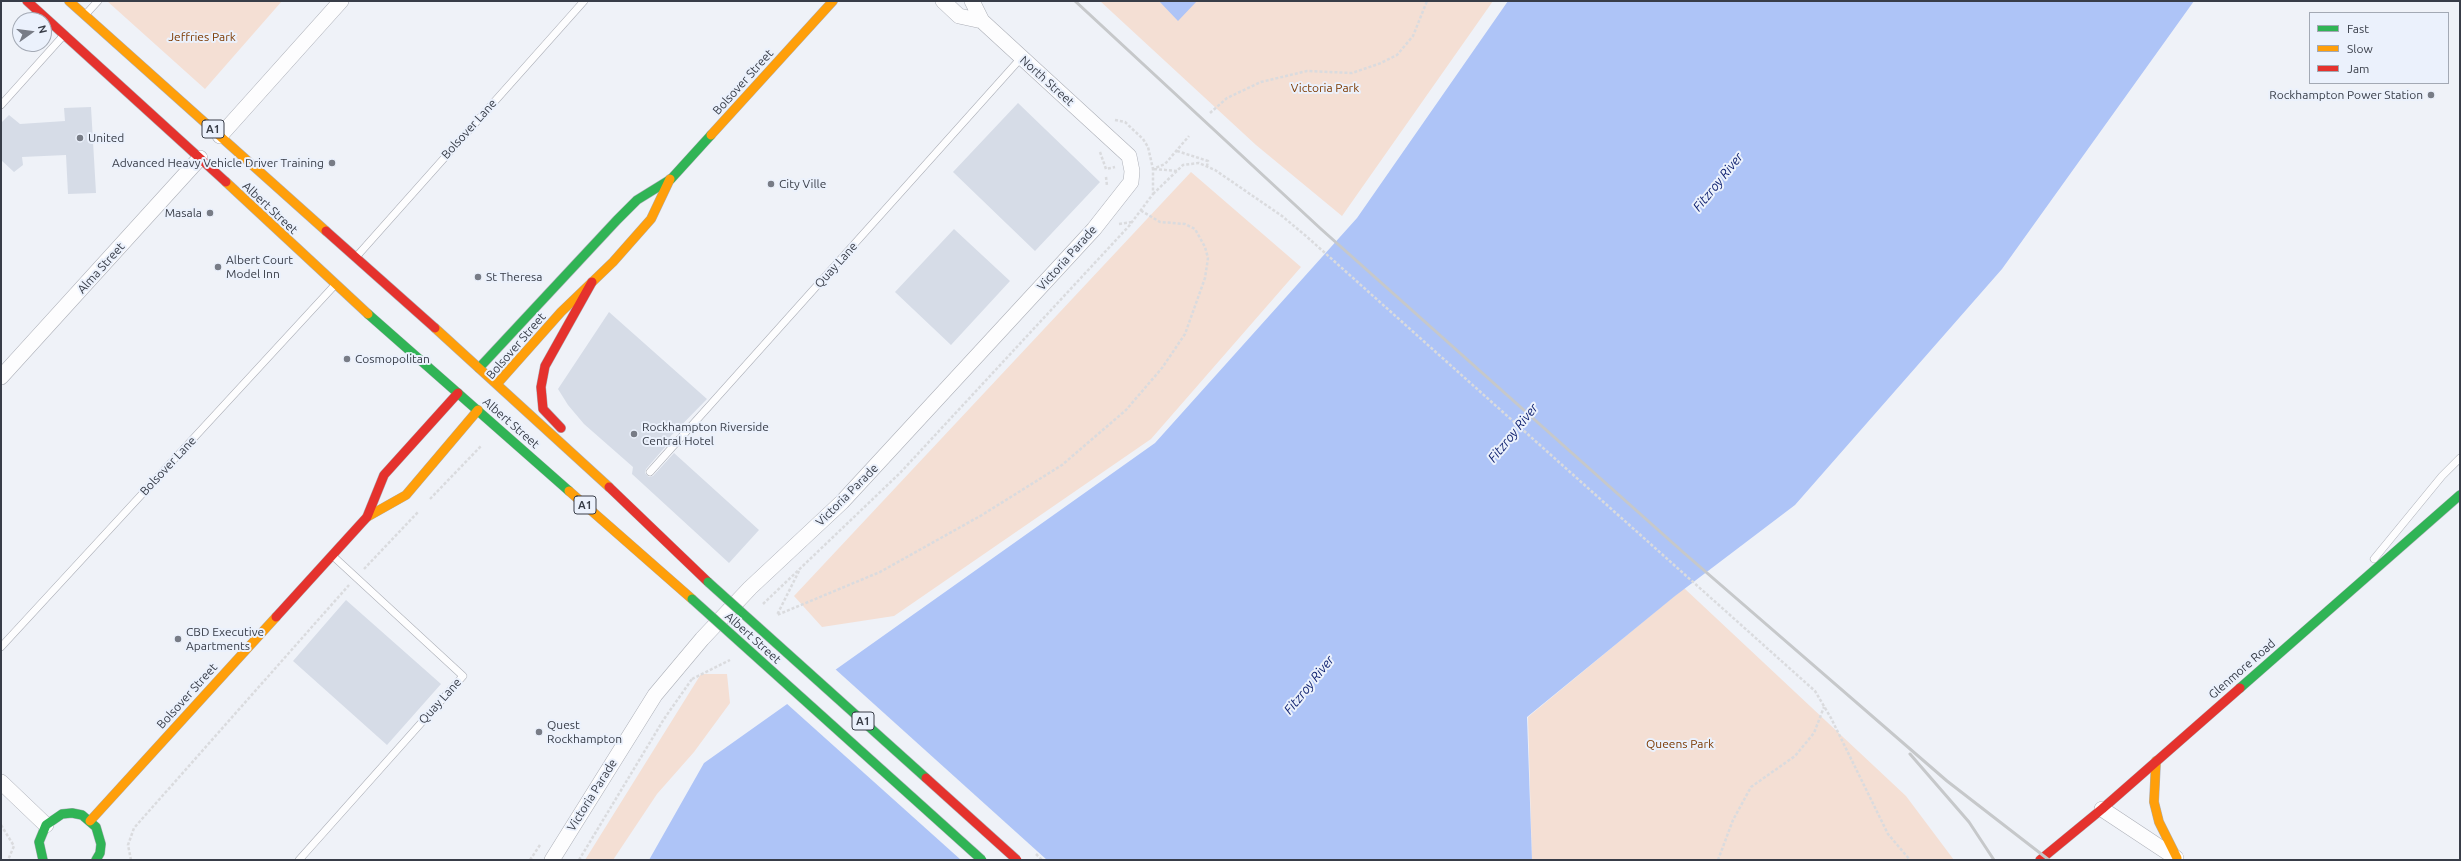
<!DOCTYPE html>
<html>
<head>
<meta charset="utf-8">
<style>
	body { margin:0 }
	#map { position:relative; width:2461px; height:861px; overflow:hidden; background:#eff2f8; font-family:Ubuntu,sans-serif }
	canvas { display:block }
	.frame { position:absolute; inset:0; border:2px solid #383d48; pointer-events:none }
	.legend { position:absolute; left:2309px; top:12px; width:140px; height:72px; box-sizing:border-box; background:#ebf1fc; border:1px solid #a3a9b4; margin:0; padding:5px 7px; list-style:none; font-size:12px; color:#383d48 }
	.legend li { display:flex; align-items:center; gap:8px; height:20px }
	.legend b { width:20px; border:1px solid #a3a9b4 }
	.north { position:absolute; left:12px; top:12px; width:40px; height:40px; box-sizing:border-box; background:#ebf1fc; border:1px solid #a3a9b4; border-radius:50%; rotate:76deg; font-size:11px; font-weight:700; line-height:16px; text-align:center; color:#383d48 }
	.north::after { content:''; display:block; margin:auto; width:14px; height:18px; background:#787c86; clip-path:polygon(50% 0,100% 100%,50% 72%,0 100%) }
</style>
</head>
<body>
<div id="map">
<canvas width="2461" height="861"></canvas>
<div class="frame"></div>
<ul class="legend">
<li><b style="height:5px;background:#30b455"></b>Fast</li>
<li><b style="height:5px;background:#ff9f0a"></b>Slow</li>
<li><b style="height:5px;background:#e5322d"></b>Jam</li>
</ul>
<div class="north">N</div>
</div>
<script>
const ctx = document.querySelector('canvas').getContext('2d');
ctx.lineJoin = 'round';
function paint(path, color) {
  ctx.fillStyle = color;
  ctx.fill(path, 'evenodd');
}
function shape(rows) {
  const path = new Path2D();
  for (const r of rows) {
    path.moveTo(r[0], r[1]);
    for (let i = 2; i < r.length; i += 2) path.lineTo(r[i], r[i + 1]);
  }
  return path;
}
function strokePath(path, color, width, dash) {
  ctx.strokeStyle = color;
  ctx.lineWidth = width;
  ctx.lineCap = dash ? 'butt' : 'round';
  ctx.setLineDash(dash || []);
  ctx.stroke(path);
}
function label(font, color, halo, rows, align = 'center') {
  ctx.font = font + ' Ubuntu,sans-serif';
  ctx.lineWidth = 4;
  ctx.setLineDash([]);
  ctx.textBaseline = 'middle';
  ctx.strokeStyle = halo;
  ctx.fillStyle = color;
  for (const [text, x, y, turn = 0] of rows) {
    ctx.save();
    ctx.translate(x, y);
    ctx.rotate((+turn || 0) * Math.PI / 180);
    ctx.textAlign = isNaN(turn) ? turn : align;
    if (halo) ctx.strokeText(text, 0, 0);
    ctx.fillText(text, 0, 0);
    ctx.restore();
  }
}
const green = shape([
	[107,1,282,1,205,89],
	[1100,1,1493,1,1342,216,1256,145],
	[1191,172,1301,267,1151,439,894,616,822,627,794,596],
	[1684,588,1906,796,1954,860,1532,860,1528,717],
	[701,674,727,674,730,703,694,752,657,794,613,860,585,860]
]);
const water = shape([
	[1159,1,1197,1,1178,21],
	[1508,1,2194,1,2002,269,1795,505,1675,596,1527,717,1532,860,649,860,704,763,1155,443,1357,218]
]);
const pier = shape([
	[834,668,1047,860,961,860,786,703]
]);
const building = shape([
	[1018,103,1100,182,1035,251,953,172],
	[91,107,96,193,68,194,66,155,22,157,23,165,14,172,1,160,1,123,9,115,20,124,65,121,64,108],
	[954,229,1010,281,951,345,895,292],
	[609,312,707,399,663,444,666,446,646,469,645,473,649,477,653,476,674,453,759,530,729,563,632,474,633,467,584,424,568,405,558,389],
	[346,600,441,684,387,745,293,661]
]);
const path = shape([
	[1210,113,1227,98,1261,82,1307,71,1352,73,1381,63,1397,55,1413,36,1427,1],
	[1115,120,1125,122,1143,139,1148,147,1153,169],
	[1177,151,1208,161,1207,166],
	[1100,152,1106,169,1115,167],
	[1154,169,1177,171],
	[1106,177,1107,186],
	[1153,194,1183,165,1199,163,1215,170,1282,216,1306,236,1815,691,1831,718,1888,834,1910,860],
	[1119,224,1132,222],
	[430,499,481,446],
	[364,569,419,511],
	[799,571,777,615,880,572,982,515,1062,465,1126,410,1162,368,1185,334,1205,278,1208,258,1205,247,1195,229,1185,224,1160,222,1140,210],
	[763,604,900,473,1129,226,1153,194,1153,169,1165,164,1189,136],
	[692,679,730,660],
	[1,825,14,846,8,860],
	[131,860,128,845,134,828,349,585],
	[530,860,540,845],
	[579,860,664,719,692,679],
	[1718,860,1733,820,1751,787,1795,756,1814,733,1824,707]
]);
const lane = shape([
	[86,14,98,1],
	[1,105,63,36],
	[357,256,584,1],
	[650,472,1021,58],
	[2374,559,2442,476,2460,458],
	[1,647,333,287],
	[299,860,463,676,334,557]
]);
const street = shape([
	[943,1,959,16,982,21],
	[220,136,341,1],
	[1,377,200,158],
	[1,782,46,825],
	[2102,809,2176,858],
	[552,860,655,695,702,639,750,588,842,502,1094,229,1131,182,1132,171,1129,156,982,21,972,1]
]);
const fast = shape([
	[368,314,569,491],
	[479,368,617,220,637,200,671,179,711,135],
	[2240,688,2460,495],
	[43,860,39,842,46,825,62,814,72,813,82,815,96,827,101,844,100,853,96,860]
]);
const slow = shape([
	[69,1,326,231],
	[711,135,833,1],
	[226,182,368,314],
	[435,328,609,487],
	[497,384,561,312,613,262,651,219,670,179],
	[569,491,692,599],
	[367,517,406,495,478,410],
	[2156,761,2154,802,2159,822,2177,858],
	[90,821,276,617]
]);
const jam = shape([
	[27,1,226,182],
	[326,231,435,328],
	[561,428,543,409,541,387,545,366,592,282],
	[609,487,708,582],
	[276,617,367,517,384,475,458,393],
	[2040,860,2102,809,2240,688]
]);
const rail = shape([
	[1075,1,1321,229,1684,553,1947,781,2049,860],
	[1910,754,1969,822,1994,860]
]);
const pathBridge = shape([
	[1036,854,1042,860]
]);
const fastBridge = shape([
	[708,582,926,778],
	[692,599,982,860]
]);
const jamBridge = shape([
	[926,778,1017,860]
]);
const markers = [
	[2431,95,4,"#787c86"],
	[80,138,4,"#787c86"],
	[332,163,4,"#787c86"],
	[771,184,4,"#787c86"],
	[210,213,4,"#787c86"],
	[218,267,4,"#787c86"],
	[478,277,4,"#787c86"],
	[347,359,4,"#787c86"],
	[634,434,4,"#787c86"],
	[178,639,4,"#787c86"],
	[539,732,4,"#787c86"]
];
const shields = [
	[213,129,22],
	[585,505,22],
	[863,721,22]
];
const shieldNames = [
	["A1",213,129],
	["A1",585,505],
	["A1",863,721]
];
const parkNames = [
	["Jeffries Park",202,37],
	["Victoria Park",1325,88],
	["Queens Park",1680,744]
];
const streetNames = [
	["North Street",1047,81,42],
	["Bolsover Street",743,82,-48],
	["Bolsover Lane",469,129,-48],
	["Albert Street",270,208,43],
	["Victoria Parade",1067,258,-48],
	["Quay Lane",836,265,-48],
	["Alma Street",101,268,-48],
	["Bolsover Street",516,346,-49],
	["Albert Street",511,423,41],
	["Bolsover Lane",168,466,-47],
	["Victoria Parade",847,495,-45],
	["Albert Street",753,638,42],
	["Glenmore Road",2242,669,-41],
	["Bolsover Street",187,696,-48],
	["Quay Lane",440,701,-48],
	["Victoria Parade",592,795,-58]
];
const poiNames = [
	["Rockhampton Power Station",2423,95,"right"],
	["United",88,138],
	["Advanced Heavy Vehicle Driver Training",324,163,"right"],
	["City Ville",779,184],
	["Masala",202,213,"right"],
	["Albert Court",226,260],
	["Model Inn",226,274],
	["St Theresa",486,277],
	["Cosmopolitan",355,359],
	["Rockhampton Riverside",642,427],
	["Central Hotel",642,441],
	["CBD Executive",186,632],
	["Apartments",186,646],
	["Quest",547,725],
	["Rockhampton",547,739]
];
const waterNames = [
	["Fitzroy River",1718,182,-51],
	["Fitzroy River",1513,433,-51],
	["Fitzroy River",1309,685,-51]
];
paint(green, '#f4dfd4');
paint(water, '#aec4f7');
paint(pier, '#eff2f8');
paint(building, '#d6dce7');
strokePath(lane, '#acafb7', 8);
strokePath(street, '#acafb7', 16);
strokePath(fast, '#acafb7', 10);
strokePath(slow, '#acafb7', 10);
strokePath(jam, '#acafb7', 10);
strokePath(path, '#dadbde', 2.5, [3, 2]);
strokePath(lane, '#fdfdfe', 7);
strokePath(street, '#fdfdfe', 15);
strokePath(fast, '#30b455', 9);
strokePath(slow, '#ff9f0a', 9);
strokePath(jam, '#e5322d', 9);
strokePath(rail, '#c6c8ca', 3);
strokePath(fastBridge, '#acafb7', 10, []);
strokePath(jamBridge, '#acafb7', 10, []);
strokePath(pathBridge, '#dadbde', 2.5, [3, 2]);
strokePath(fastBridge, '#30b455', 9);
strokePath(jamBridge, '#e5322d', 9);
for (const [x, y, r, color] of markers) {
  const dot = new Path2D();
  dot.arc(x, y, r, 0, 2 * Math.PI);
  ctx.fillStyle = color;
  ctx.fill(dot);
  strokePath(dot, '#ebf1fc', 1.5);
}
for (const [x, y, w] of shields) {
  const box = new Path2D();
  box.roundRect(x - w / 2, y - 9, w, 18, 3);
  ctx.fillStyle = '#ebf1fc';
  ctx.fill(box);
  strokePath(box, '#383d48', 1);
}
label('bold 11px', '#383d48', null, shieldNames);
label('12px', '#7c3901', '#ebf1fc', parkNames);
label('12px', '#383d48', '#ebf1fc', streetNames);
label('12px', '#383d48', '#ebf1fc', poiNames, 'left');
label('italic 13px', '#0d1f6e', '#ebf1fc', waterNames);
</script>
</body>
</html>
